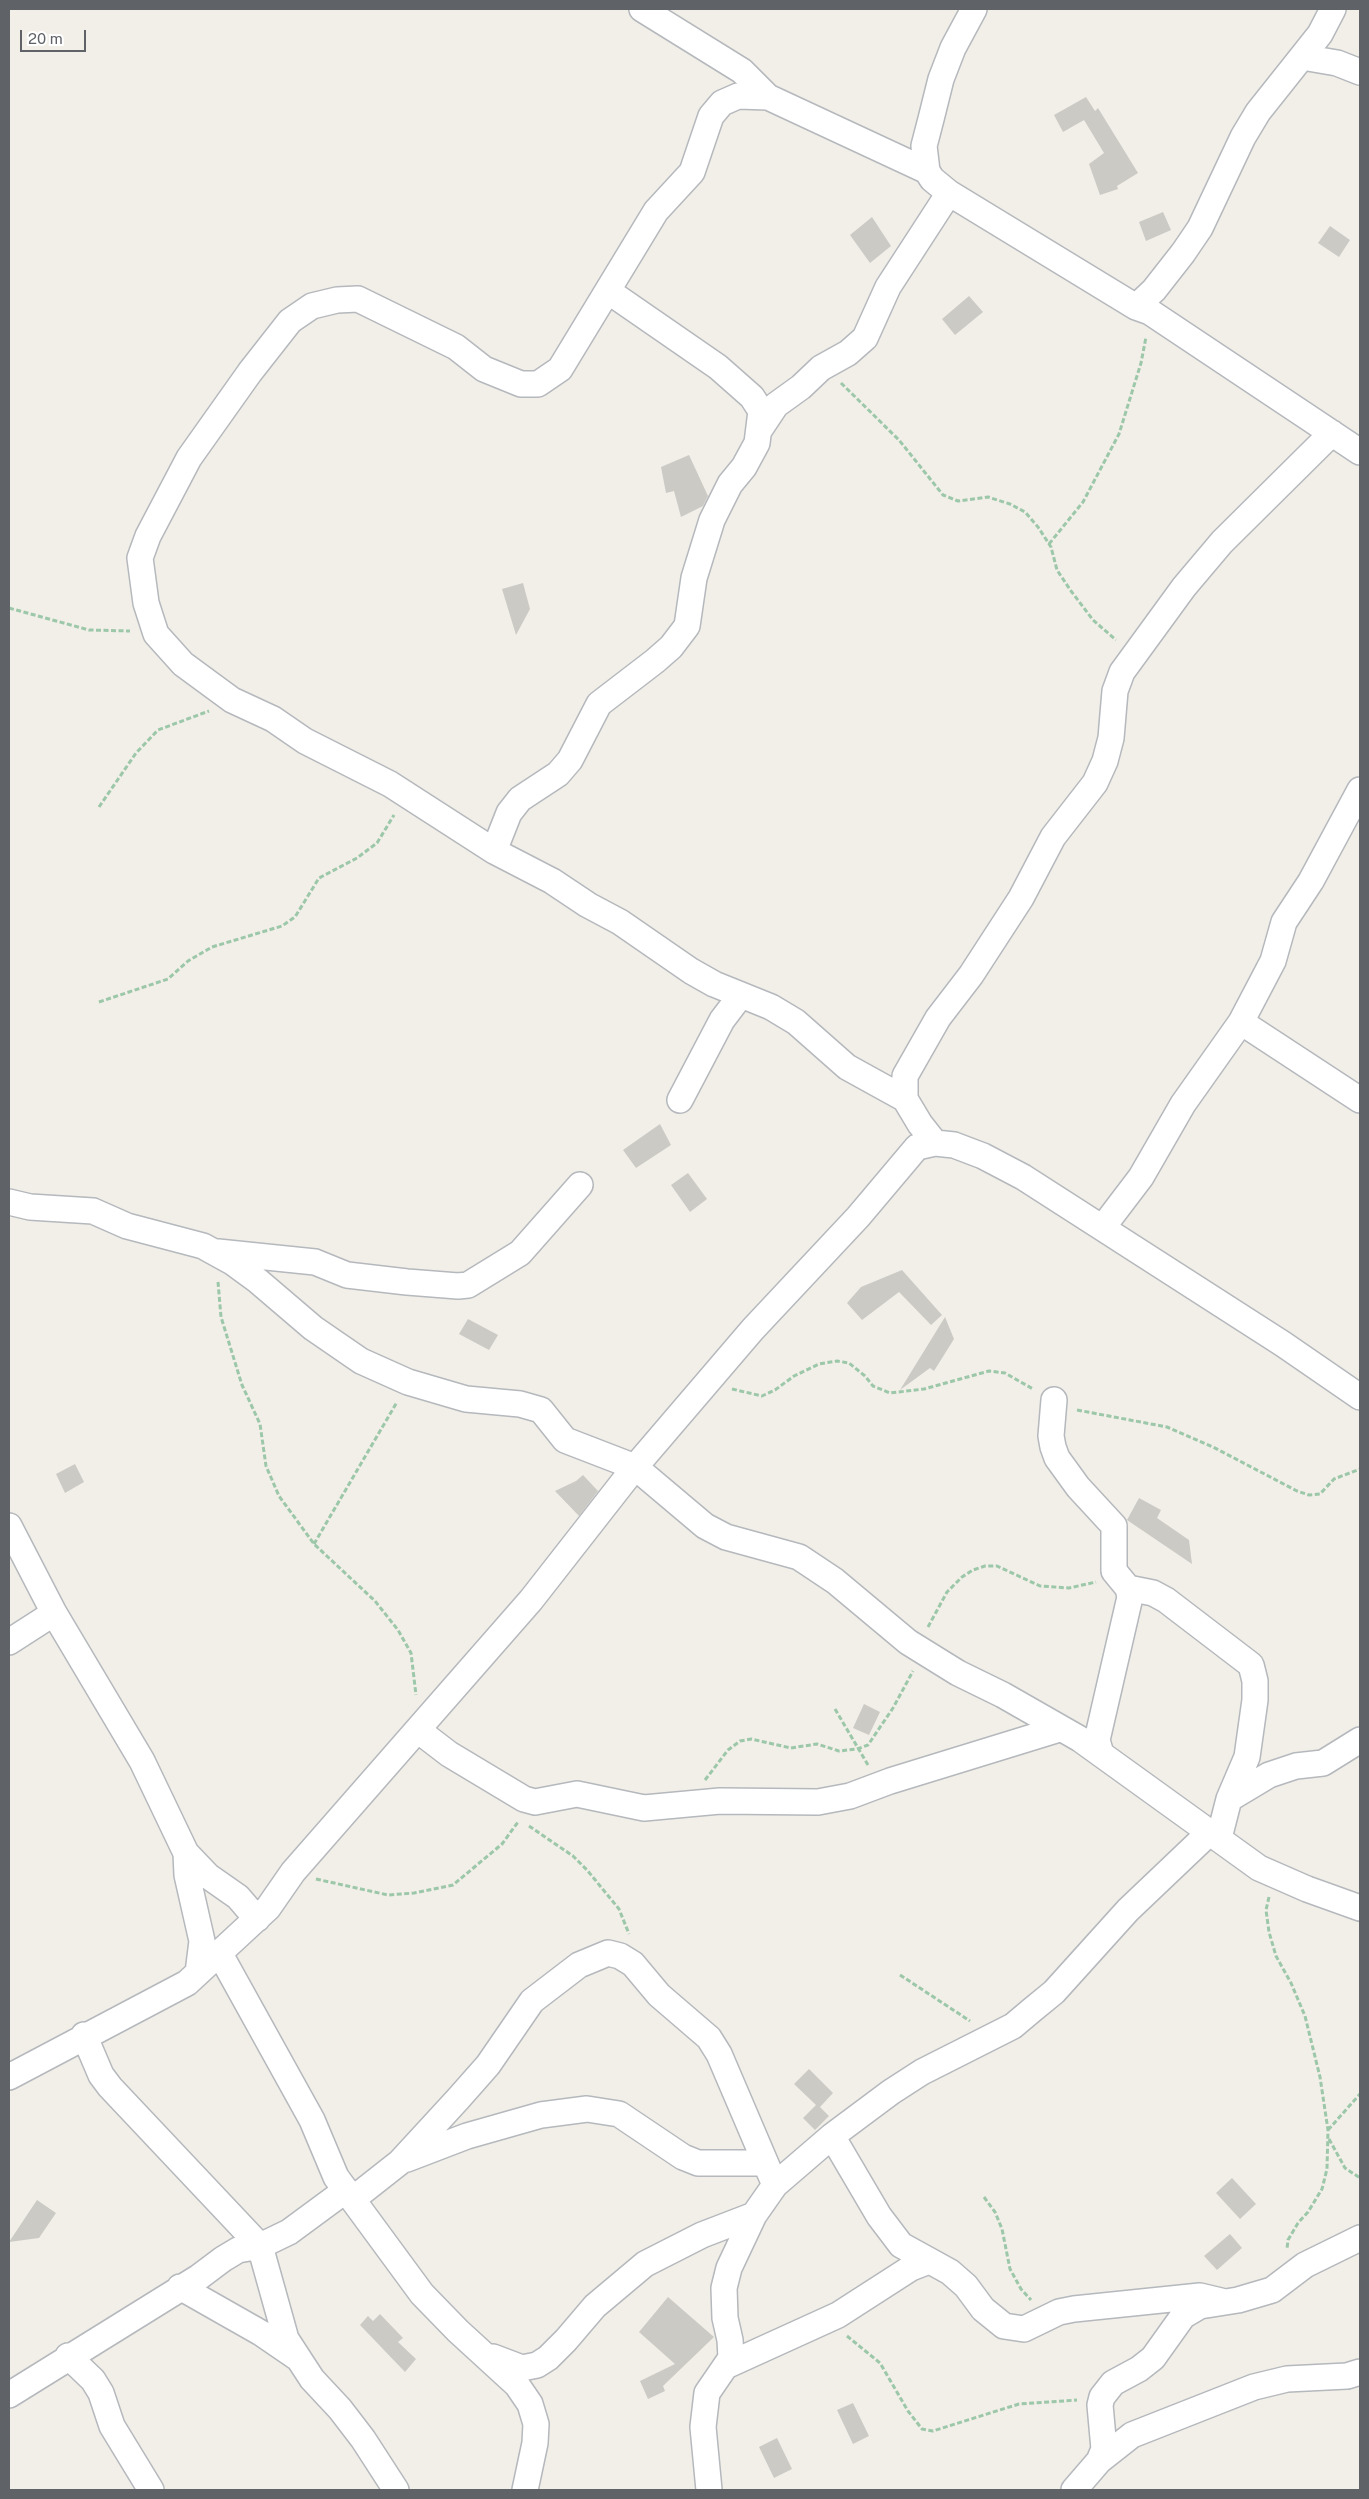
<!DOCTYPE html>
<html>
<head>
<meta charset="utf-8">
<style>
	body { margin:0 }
	#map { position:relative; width:1369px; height:2499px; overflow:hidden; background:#f1efe8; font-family:"Public Sans",sans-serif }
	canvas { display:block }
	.frame { position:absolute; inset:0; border:10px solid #5f6368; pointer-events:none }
	.scale { position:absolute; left:20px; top:30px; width:66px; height:22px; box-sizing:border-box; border:2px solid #5f6368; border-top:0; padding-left:6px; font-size:15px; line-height:18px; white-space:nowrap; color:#5f6368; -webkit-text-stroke:4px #fff; paint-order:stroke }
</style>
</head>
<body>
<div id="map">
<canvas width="1369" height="2499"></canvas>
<div class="frame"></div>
<div class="scale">20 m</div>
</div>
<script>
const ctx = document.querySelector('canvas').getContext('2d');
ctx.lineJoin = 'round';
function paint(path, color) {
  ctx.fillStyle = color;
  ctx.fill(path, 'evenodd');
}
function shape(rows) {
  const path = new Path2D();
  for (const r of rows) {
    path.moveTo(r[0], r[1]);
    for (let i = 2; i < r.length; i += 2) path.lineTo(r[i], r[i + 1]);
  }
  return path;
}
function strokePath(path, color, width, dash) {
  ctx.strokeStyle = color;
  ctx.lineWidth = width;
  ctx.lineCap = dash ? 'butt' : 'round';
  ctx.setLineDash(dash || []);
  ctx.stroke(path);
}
const building = shape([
	[1086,97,1095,111,1098,108,1138,173,1117,186,1118,189,1100,195,1089,164,1104,153,1084,120,1063,132,1054,115],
	[1163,212,1171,230,1146,241,1139,222],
	[872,217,891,246,870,263,850,235],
	[1330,226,1350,240,1339,257,1318,243],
	[969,296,983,312,955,335,942,319],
	[689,455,708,496,703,506,681,517,674,491,666,493,661,467],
	[523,583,530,609,516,635,502,589],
	[660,1124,671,1145,636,1168,623,1150],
	[688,1173,707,1199,690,1212,671,1185],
	[902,1270,942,1315,931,1325,899,1292,862,1320,847,1303,861,1287],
	[945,1317,954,1339,934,1371,930,1368,900,1390],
	[468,1319,498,1335,489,1350,459,1334],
	[75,1464,84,1482,65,1493,56,1474],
	[583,1475,598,1491,579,1516,555,1491,576,1481],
	[1139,1498,1161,1510,1157,1518,1189,1540,1192,1564,1127,1520],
	[864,1704,880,1712,869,1735,853,1728],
	[809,2069,833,2093,820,2107,829,2116,815,2130,803,2118,816,2105,794,2084],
	[1232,2178,1256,2204,1240,2219,1216,2193],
	[37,2200,56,2213,39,2238,9,2242],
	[1230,2234,1242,2248,1217,2270,1204,2256],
	[668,2297,714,2337,663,2386,665,2391,648,2399,640,2381,675,2364,639,2332],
	[380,2314,403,2338,398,2342,416,2359,405,2372,360,2325,368,2316,373,2321],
	[853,2403,869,2436,853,2444,837,2410],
	[777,2438,792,2469,774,2478,759,2447]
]);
const path = shape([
	[841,383,899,440,943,495,958,501,988,497,1010,504,1025,512,1038,527,1051,547,1057,570,1071,591,1093,620,1116,640],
	[1049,544,1083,502,1119,434,1141,363,1146,337],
	[9,608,89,630,130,631],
	[99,807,136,753,158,730,209,711],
	[99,1002,168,979,188,961,212,947,282,926,295,917,319,878,357,858,377,843,394,815],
	[218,1282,221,1317,242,1385,260,1424,266,1466,279,1496,314,1544,375,1601,398,1630,411,1653,416,1695],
	[732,1389,762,1396,775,1390,794,1376,819,1364,837,1361,849,1363,865,1376,873,1386,890,1393,924,1389,989,1371,1005,1373,1033,1389],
	[1077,1410,1167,1427,1213,1447,1297,1491,1309,1495,1320,1494,1334,1479,1360,1469],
	[314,1544,397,1402],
	[928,1627,947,1592,962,1577,973,1570,985,1566,997,1566,1040,1586,1069,1588,1096,1582],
	[835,1709,868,1765],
	[705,1780,728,1750,740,1741,751,1739,791,1748,817,1744,839,1751,857,1749,868,1745,893,1708,913,1671],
	[529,1826,573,1856,587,1870,619,1909,629,1934],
	[316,1879,388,1895,414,1893,453,1885,502,1844,518,1822],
	[1269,1897,1266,1910,1269,1932,1276,1956,1291,1983,1305,2016,1320,2077,1328,2130,1327,2169,1322,2189,1308,2212,1298,2223,1288,2240,1287,2249],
	[900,1975,970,2021],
	[1328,2130,1360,2094],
	[1329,2139,1345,2168,1360,2178],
	[984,2197,995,2212,1002,2229,1010,2269,1021,2289,1031,2300],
	[847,2336,880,2363,908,2411,922,2429,933,2431,1019,2404,1077,2400]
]);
const minor = shape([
	[642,9,742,71,768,97],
	[974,9,953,48,941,79,931,119,924,146,927,171,932,179,949,193,1136,307,1150,312,1360,452],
	[1302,57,1337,63,1360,72],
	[1136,307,1154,290,1183,253,1200,228,1243,137,1258,112,1320,34,1333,9],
	[760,429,776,405,801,387,821,368,848,353,865,338,888,287,949,193],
	[494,851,509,813,520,799,558,774,570,760,599,704,655,661,671,647,687,626,694,578,712,520,730,484,744,467,757,443,761,411,752,397,718,367,608,291],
	[1241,1022,1360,1100],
	[905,1099,847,1067,796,1022,771,1007,714,984,691,971,620,922,588,905,552,881,494,851,390,784,305,741,273,719,232,700,183,664,156,634,146,603,140,558,148,536,189,458,250,372,290,321,312,306,337,300,358,299,456,347,484,369,521,384,538,384,560,369,656,211,692,172,711,116,722,103,738,96,768,97,927,171],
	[680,1100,722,1020,741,995],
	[935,1143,920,1124,905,1099,905,1076,938,1018,971,975,1021,898,1053,837,1095,783,1105,761,1111,738,1115,691,1122,672,1184,587,1222,542,1332,433],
	[9,1202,30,1207,93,1211,127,1226,203,1246,232,1262,258,1281,313,1328,361,1361,408,1382,466,1399,520,1404,541,1410,565,1440,635,1467,705,1526,726,1537,799,1557,835,1581,908,1642,958,1673,1003,1695,1080,1739,1259,1868,1307,1889,1360,1908],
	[1103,1227,1141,1177,1183,1104,1241,1022,1273,961,1284,922,1311,881,1360,790],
	[218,1252,315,1262,347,1275,407,1282,458,1286,468,1285,520,1253,580,1185],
	[1054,1400,1051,1436,1053,1447,1057,1458,1078,1487,1114,1526,1114,1571,1128,1588,1130,1597,1097,1740,1101,1754],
	[9,1526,54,1613,142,1761,186,1853,208,1876,238,1897,257,1919],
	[1128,1588,1153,1593,1166,1600,1251,1665,1255,1681,1255,1700,1247,1757,1229,1799,1219,1838],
	[9,1642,54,1613],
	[419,1731,449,1754,524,1799,535,1802,577,1794,644,1808,720,1801,818,1802,850,1796,890,1781,1059,1729],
	[1229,1799,1269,1775,1296,1766,1323,1763,1360,1740],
	[186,1853,187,1875,202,1941,198,1973],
	[220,1954,312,2120,336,2177,422,2294,458,2331,517,2385,530,2404,536,2424,535,2443,525,2490],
	[84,2035,101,2075,110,2087,260,2246,286,2339,312,2379,340,2409,363,2439,396,2490],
	[9,2077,187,1983,268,1908,293,1872,531,1600,635,1467,753,1329,858,1217,917,1147,935,1143,954,1145,983,1156,1023,1177,1283,1344,1360,1397],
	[832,2136,879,2216,901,2245,950,2272,966,2286,983,2309,1004,2326,1024,2329,1059,2312,1074,2309,1200,2296,1221,2301],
	[407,2159,467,2136,541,2115,587,2109,619,2114,683,2157,698,2163,764,2163],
	[353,2199,400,2162,458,2099,488,2065,532,2001,579,1965,608,1953,620,1956,633,1964,659,1995,709,2038,719,2054,775,2185],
	[180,2287,261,2333,296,2357],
	[68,2356,93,2380,101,2393,112,2426,151,2490],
	[493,2357,522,2368,537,2365,548,2358,566,2340,595,2306,645,2264,702,2235,754,2215],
	[728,2365,838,2315,911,2268,929,2261],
	[9,2395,199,2277,223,2259,238,2250,260,2246,289,2232,346,2190],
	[1099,2461,1132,2435,1254,2387,1287,2379,1347,2376,1360,2372],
	[709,2490,703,2427,707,2393,731,2358,730,2340,725,2318,724,2288,729,2268,754,2215,775,2185,832,2136,891,2092,922,2072,1013,2026,1032,2010,1054,1992,1128,1910,1210,1832],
	[1074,2490,1099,2461,1104,2449,1100,2405,1102,2397,1113,2383,1139,2369,1153,2358,1183,2316,1200,2306,1238,2300,1272,2290,1305,2265,1360,2238]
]);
paint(building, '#cccac5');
strokePath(minor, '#b5b8bc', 28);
strokePath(path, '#9cc7a9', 3, [5, 2.5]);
strokePath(minor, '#fff', 25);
</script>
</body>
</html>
